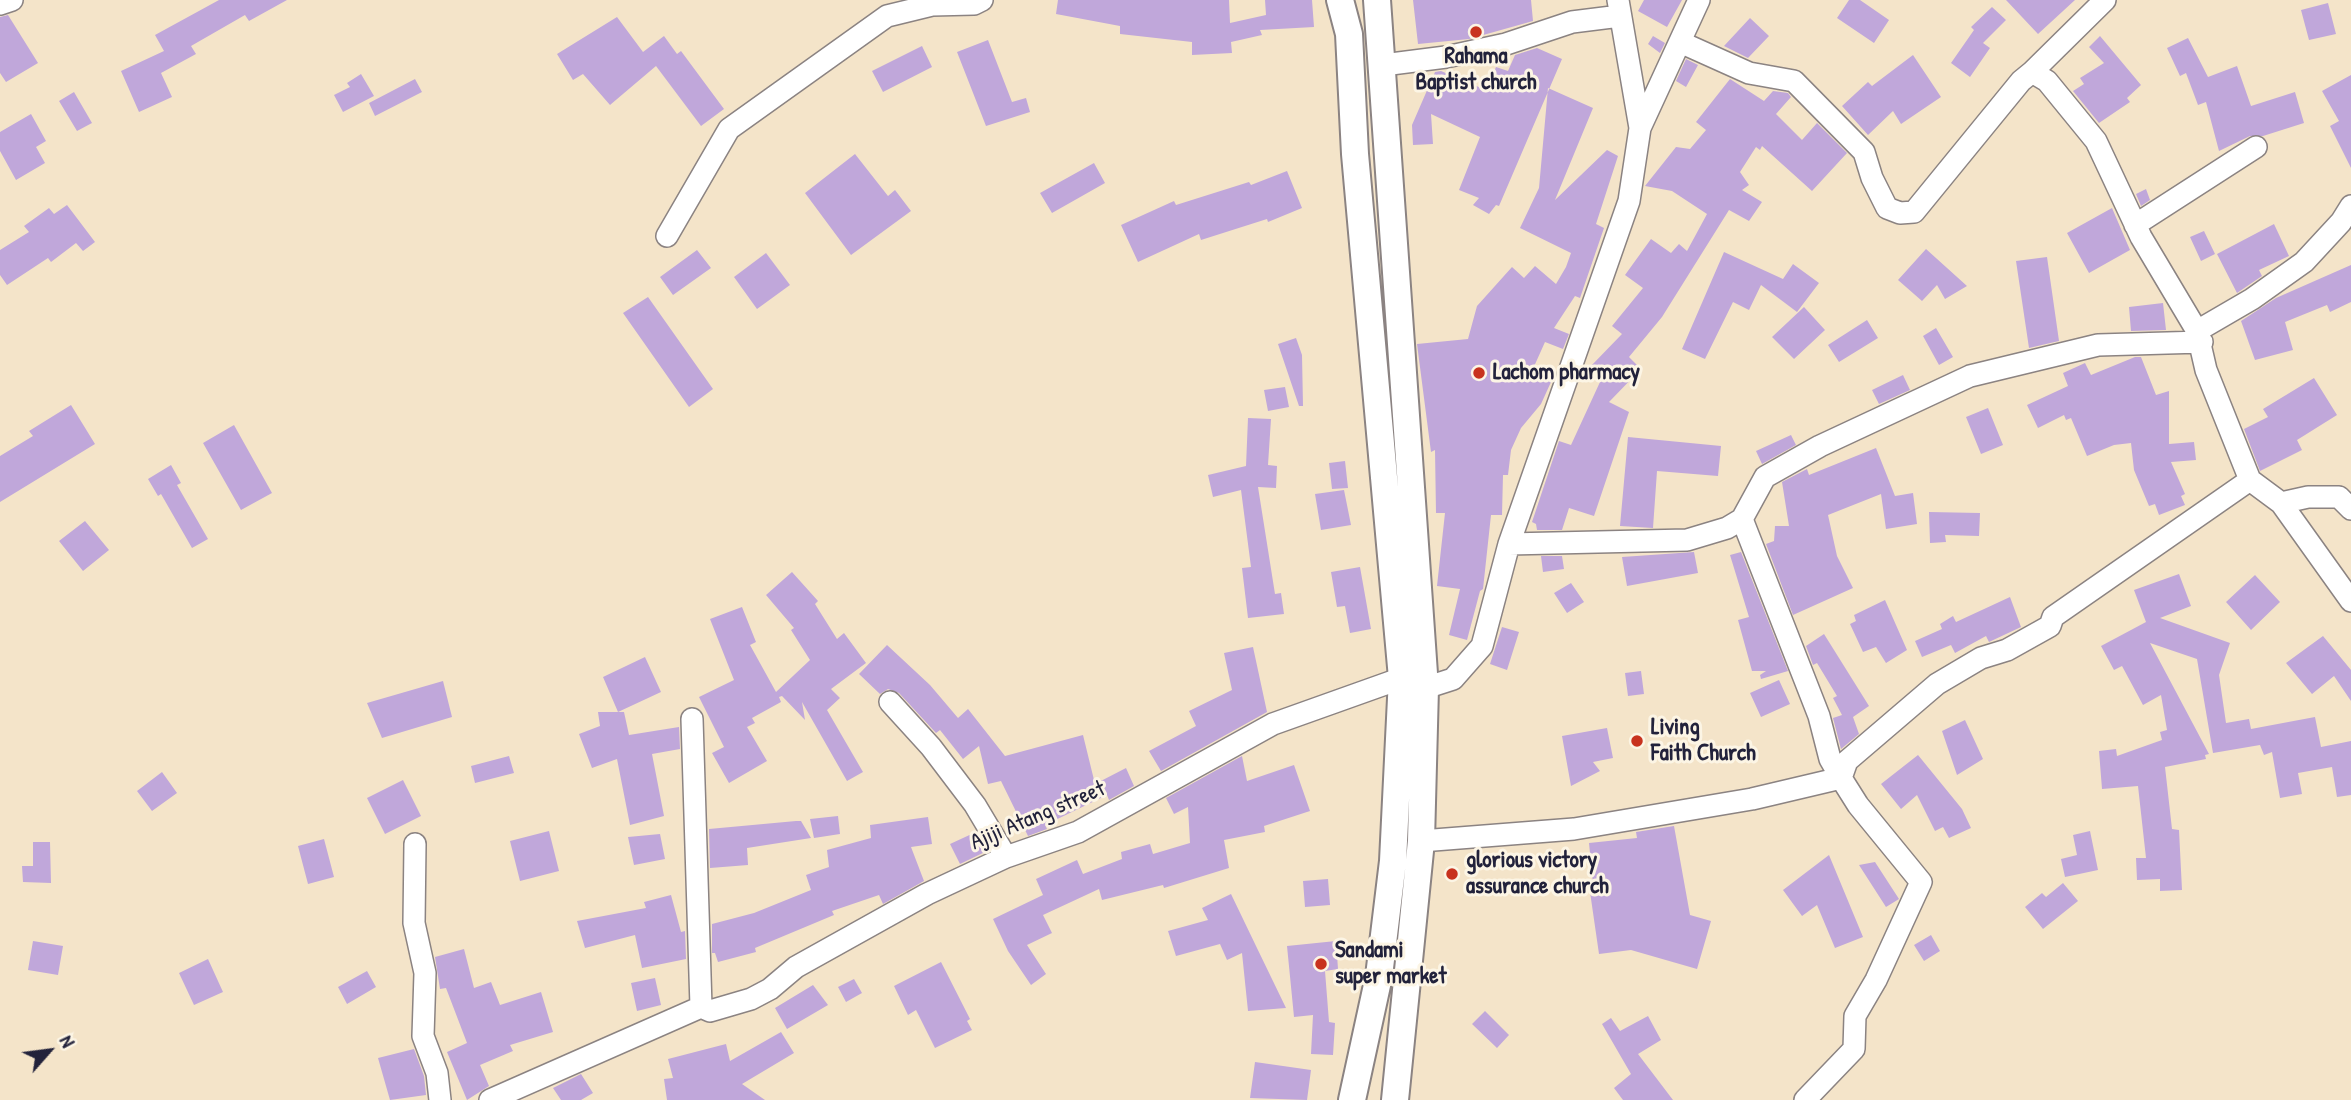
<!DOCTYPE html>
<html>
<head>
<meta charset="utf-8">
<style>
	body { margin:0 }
	#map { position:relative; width:2351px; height:1100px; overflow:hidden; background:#f4e4c9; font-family:"Patrick Hand",sans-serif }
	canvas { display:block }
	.north { position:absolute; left:14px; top:1016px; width:70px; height:70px; -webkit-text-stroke:5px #fcf5e5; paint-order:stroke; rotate:62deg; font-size:19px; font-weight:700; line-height:28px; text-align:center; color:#22223b }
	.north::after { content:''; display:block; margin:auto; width:24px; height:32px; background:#22223b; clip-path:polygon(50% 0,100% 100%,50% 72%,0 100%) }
</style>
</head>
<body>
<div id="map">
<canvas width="2351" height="1100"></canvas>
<div class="north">N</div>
</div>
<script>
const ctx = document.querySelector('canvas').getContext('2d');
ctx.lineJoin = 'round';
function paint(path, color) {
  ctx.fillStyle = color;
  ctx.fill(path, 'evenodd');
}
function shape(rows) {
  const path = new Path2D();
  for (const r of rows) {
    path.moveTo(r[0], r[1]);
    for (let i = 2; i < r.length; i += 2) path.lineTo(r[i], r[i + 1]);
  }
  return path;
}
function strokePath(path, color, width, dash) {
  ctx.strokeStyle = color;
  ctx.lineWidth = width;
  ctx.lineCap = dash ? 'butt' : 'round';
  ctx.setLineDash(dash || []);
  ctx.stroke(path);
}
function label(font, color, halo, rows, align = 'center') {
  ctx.font = font + ' "Patrick Hand",sans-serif';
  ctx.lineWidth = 6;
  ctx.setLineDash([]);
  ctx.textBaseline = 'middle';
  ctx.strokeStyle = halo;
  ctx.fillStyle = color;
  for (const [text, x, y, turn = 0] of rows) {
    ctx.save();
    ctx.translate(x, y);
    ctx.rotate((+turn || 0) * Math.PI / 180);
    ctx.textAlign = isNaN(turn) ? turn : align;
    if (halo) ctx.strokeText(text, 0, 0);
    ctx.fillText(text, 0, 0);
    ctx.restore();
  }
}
const building = shape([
	[219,0,287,0,249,21,245,15,191,46,196,54,161,73,172,97,139,112,121,71,164,51,155,35],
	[1058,0,1229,0,1230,23,1266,15,1265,0,1312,0,1314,27,1260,30,1262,35,1231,42,1232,53,1192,55,1192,42,1120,34,1120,26,1056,14],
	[1413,0,1531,0,1533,21,1469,39,1418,44],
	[1644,0,1682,0,1667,27,1638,11],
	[1849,0,1860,0,1889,20,1874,43,1837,18],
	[2006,0,2075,0,2038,34],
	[2328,3,2336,34,2309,40,2301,10],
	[1992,7,2006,20,1983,43,1990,48,1970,77,1951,63,1974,30,1971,27],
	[8,15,38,63,6,82,0,73,0,17],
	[617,17,643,52,664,36,677,54,681,51,724,109,701,126,656,66,610,105,583,74,573,80,557,54],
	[1750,18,1769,36,1748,58,1724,46],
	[1653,36,1665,43,1660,53,1648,44],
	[2100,36,2141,85,2127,98,2130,102,2099,123,2073,91,2084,84,2080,78,2104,63,2089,47],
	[2188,38,2208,77,2237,66,2251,106,2295,92,2304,123,2263,136,2250,136,2219,151,2206,102,2198,105,2186,73,2180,76,2167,48],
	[988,40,1012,102,1026,98,1030,112,986,126,957,52],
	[922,46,932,67,883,92,872,71],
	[1537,48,1562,59,1499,206,1496,205,1489,214,1473,205,1479,198,1459,190,1480,137,1431,114,1433,144,1413,145,1412,125,1435,72,1441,71,1486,90,1496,67,1508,71,1515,55],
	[1913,55,1941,97,1901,124,1893,111,1868,135,1842,106,1868,82,1872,86],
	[1686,59,1698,65,1686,87,1676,81],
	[361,74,374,96,343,112,334,95,350,87,347,83],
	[2351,75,2351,168,2330,126,2339,121,2322,91],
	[415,79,422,92,375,116,369,103],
	[1730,79,1764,101,1773,91,1788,93,1791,97,1776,114,1802,140,1817,123,1847,153,1812,191,1762,146,1760,150,1756,147,1740,172,1749,185,1742,190,1762,202,1749,221,1729,210,1662,317,1629,357,1641,369,1609,402,1629,412,1594,516,1569,508,1562,530,1537,530,1536,524,1532,522,1559,441,1571,445,1600,382,1590,373,1590,367,1622,334,1612,326,1643,288,1625,275,1651,239,1671,253,1679,244,1687,251,1707,214,1672,191,1645,186,1676,147,1690,149,1706,130,1696,122],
	[1548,88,1593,108,1555,200,1607,150,1618,156,1596,224,1604,228,1580,298,1575,296,1554,328,1569,334,1563,349,1545,342,1532,371,1551,382,1541,404,1521,428,1511,450,1508,475,1503,475,1502,515,1491,515,1483,589,1480,591,1467,640,1449,635,1460,589,1437,586,1445,513,1436,513,1435,450,1431,452,1417,344,1468,339,1477,306,1512,267,1524,278,1535,266,1556,284,1566,267,1571,253,1520,228,1539,188],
	[74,92,92,123,77,131,59,101],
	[31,114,46,141,36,147,45,163,16,180,0,151,0,132],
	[855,154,888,196,895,190,911,211,851,255,805,193],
	[1094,163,1105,183,1052,213,1040,193],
	[1287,171,1302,208,1268,222,1267,219,1201,240,1199,234,1138,262,1121,225,1174,201,1176,205,1249,182,1251,185],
	[2146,189,2150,200,2141,206,2136,194],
	[67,205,95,242,83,251,76,243,51,262,48,258,7,285,0,275,0,250,29,232,24,226,49,208,54,214],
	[2112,208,2130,250,2089,273,2067,233],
	[2274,224,2289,256,2259,270,2262,276,2237,293,2217,254],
	[2204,231,2215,254,2201,261,2190,237],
	[1926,249,1967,286,1945,299,1937,285,1922,301,1898,280],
	[697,250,711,268,673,295,660,277],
	[1724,252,1783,279,1793,264,1819,283,1797,312,1761,285,1749,310,1733,302,1705,359,1682,349],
	[766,253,790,285,757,309,734,277],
	[2047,257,2059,341,2029,348,2016,261],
	[2351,265,2351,302,2330,312,2327,305,2285,322,2293,350,2255,360,2241,321,2276,298],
	[648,297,713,389,689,407,623,313],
	[2163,303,2166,330,2131,331,2129,307],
	[1804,307,1825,330,1794,359,1772,337],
	[1867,320,1878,338,1839,362,1828,345],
	[1936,328,1953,357,1939,365,1923,336],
	[1296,338,1302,355,1303,406,1299,406,1278,344],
	[2135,357,2141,357,2156,395,2169,391,2169,444,2194,442,2196,460,2171,462,2185,494,2181,496,2185,505,2159,515,2155,504,2149,506,2134,470,2131,443,2114,445,2087,456,2071,418,2066,420,2064,415,2038,428,2027,405,2068,386,2063,373,2085,363,2091,375],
	[1903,375,1910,390,1879,404,1872,390],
	[2314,378,2337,415,2297,440,2302,450,2260,471,2244,429,2268,417,2263,409],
	[1285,387,1289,407,1268,411,1264,390],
	[71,405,95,444,0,502,0,456,33,436,29,431],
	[1988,408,2003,445,1981,454,1966,417],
	[1248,418,1271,419,1268,465,1277,466,1276,488,1258,487,1275,594,1281,593,1284,614,1248,618,1242,568,1251,567,1241,490,1213,497,1208,475,1246,466],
	[234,425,272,493,241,510,203,443],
	[1791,435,1796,445,1762,464,1756,451],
	[1628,437,1721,446,1718,476,1657,471,1653,528,1620,526],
	[1876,448,1895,496,1913,493,1917,524,1886,529,1881,494,1828,515,1837,556,1853,588,1793,615,1766,544,1774,541,1775,526,1789,526,1782,482,1807,469,1809,475],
	[1345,461,1348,488,1332,489,1329,463],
	[171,465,181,483,177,485,208,539,192,548,161,494,158,496,148,479],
	[1344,490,1351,525,1321,530,1315,494],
	[1929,512,1980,513,1979,536,1945,535,1946,542,1930,543],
	[85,521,109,550,83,571,59,541],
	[1694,552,1698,573,1627,586,1622,557],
	[1741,552,1788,671,1761,679,1760,675,1766,671,1752,671,1738,620,1749,617,1730,555],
	[1541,556,1562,556,1564,569,1543,572],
	[1360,567,1371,629,1350,633,1345,606,1337,607,1331,572],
	[792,572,818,601,815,604,837,639,844,633,866,663,831,689,840,698,827,710,863,772,847,781,802,702,805,720,782,696,779,697,781,702,752,718,755,723,747,727,767,761,729,783,712,753,724,747,699,697,734,680,710,619,742,607,756,642,750,645,776,692,810,660,791,630,794,628,766,595],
	[2179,574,2191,606,2160,618,2230,643,2219,675,2226,723,2249,719,2251,729,2315,717,2321,747,2351,741,2351,795,2337,797,2332,767,2298,773,2302,794,2280,798,2272,752,2264,755,2260,745,2213,753,2197,659,2150,643,2209,754,2205,755,2206,759,2165,767,2172,829,2179,830,2182,890,2160,891,2160,879,2137,880,2136,858,2146,858,2138,786,2102,789,2099,751,2116,749,2117,756,2162,740,2160,732,2167,730,2161,695,2143,705,2122,666,2114,670,2101,646,2146,622,2134,590],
	[2255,575,2280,602,2251,630,2226,602],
	[1571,583,1584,602,1567,613,1554,593],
	[2010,597,2021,627,1989,642,1986,636,1955,653,1951,645,1922,657,1915,641,1942,629,1940,624,1953,616,1956,622],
	[1885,600,1907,650,1886,663,1876,647,1863,652,1850,624,1856,621,1854,615],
	[1502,627,1519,632,1507,670,1490,664],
	[1824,634,1869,706,1853,717,1859,734,1841,749,1833,718,1842,715,1833,698,1837,696,1817,663,1813,665,1806,646],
	[2323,636,2351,670,2351,701,2334,676,2312,694,2286,663],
	[887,645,930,685,958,718,968,709,1005,756,1083,735,1095,784,1126,768,1134,786,1109,800,1107,795,1045,825,1047,829,1028,836,1001,781,988,784,979,746,963,759,940,730,936,733,899,693,888,689,880,694,859,674],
	[1253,647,1267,712,1161,771,1149,751,1196,726,1189,711,1232,690,1224,653],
	[645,657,661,692,618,712,603,677],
	[1641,671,1644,694,1628,696,1625,673],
	[1779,680,1790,704,1761,717,1750,693],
	[443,681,452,717,382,738,367,703],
	[598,712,624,712,629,735,679,727,680,749,652,754,664,816,630,825,617,759,592,768,579,734,600,726],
	[1965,720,1983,759,1957,775,1942,731],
	[1607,728,1613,758,1593,762,1600,771,1571,786,1562,736],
	[1918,755,1962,809,1971,828,1949,838,1943,827,1935,831,1917,795,1901,809,1881,784],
	[509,756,514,773,475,783,471,766],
	[1242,756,1247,781,1294,765,1310,811,1264,826,1265,832,1224,840,1229,868,1164,888,1163,885,1102,900,1099,889,1043,915,1052,933,1027,945,1046,974,1031,985,1008,951,993,919,1043,895,1036,879,1077,860,1083,874,1122,859,1121,852,1150,844,1153,854,1190,843,1188,807,1174,814,1166,798],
	[162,772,177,793,152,811,137,791],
	[403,780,421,816,385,834,367,798],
	[838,816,840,834,814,838,810,819],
	[928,817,932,844,911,847,924,881,883,904,879,895,832,911,834,915,755,948,756,952,718,962,715,953,712,953,712,924,754,913,811,890,806,875,829,867,827,850,871,838,870,825],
	[796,821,801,821,811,838,747,848,748,865,710,868,709,829],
	[1674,826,1690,915,1711,921,1697,969,1631,950,1599,954,1589,885,1593,884,1589,843,1637,838,1636,832],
	[549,831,559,871,520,881,510,841],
	[2090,831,2098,870,2065,877,2061,859,2077,855,2073,835],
	[976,832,987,851,960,864,950,844],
	[660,834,665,859,634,865,628,837],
	[324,839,334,877,308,884,298,846],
	[33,842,50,842,51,883,23,882,22,866,33,866],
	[1829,855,1863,937,1835,948,1817,905,1802,916,1783,890],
	[1875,862,1899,899,1886,907,1859,865],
	[1328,879,1330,905,1305,907,1303,881],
	[2063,883,2078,901,2043,929,2025,907,2042,893,2046,897],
	[1231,894,1256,946,1286,1008,1248,1011,1242,953,1227,960,1220,944,1176,956,1168,931,1208,920,1202,908],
	[671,895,681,932,685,931,686,959,642,968,635,935,585,948,577,921,646,908,644,902],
	[1931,935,1940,951,1924,961,1914,945],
	[33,941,63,946,58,975,28,970],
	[1336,941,1338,969,1325,971,1329,1022,1335,1023,1333,1055,1311,1054,1313,1015,1294,1017,1287,946],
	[464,949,474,988,491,982,500,1005,541,992,553,1032,510,1045,513,1051,480,1065,489,1086,467,1100,447,1052,467,1043,446,988,440,989,435,957],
	[208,959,223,992,194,1005,179,973],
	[941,962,970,1019,967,1021,972,1030,935,1048,916,1010,908,1015,894,986],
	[367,971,376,987,347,1004,338,987],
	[655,978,661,1005,637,1011,631,983],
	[854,979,862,993,846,1002,838,987],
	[813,985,828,1005,787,1029,775,1008],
	[1485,1011,1509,1035,1497,1048,1472,1024],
	[1648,1016,1661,1040,1638,1054,1673,1100,1623,1100,1614,1088,1631,1074,1602,1024,1611,1018,1620,1031],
	[781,1032,794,1053,742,1084,765,1100,667,1100,664,1079,673,1078,668,1059,726,1044,730,1061],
	[414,1049,424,1076,426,1095,390,1100,378,1058],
	[1255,1062,1311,1070,1307,1100,1250,1098],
	[581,1074,593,1093,581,1100,561,1100,553,1088]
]);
const minor = shape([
	[1618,0,1640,128],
	[0,4,12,0],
	[1680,42,1749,73,1794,81,1864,152,1872,178,1887,208,1900,213,1914,212,2021,81,2032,72,2047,81,2096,141,2141,237,2197,331,2206,370,2250,480,2281,503,2308,497,2339,497,2351,509],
	[1383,65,1446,57,1506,44,1572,22,1620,16],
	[2032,72,2105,0],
	[2135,225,2256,147],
	[667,236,729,129,887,16,932,5,974,4,982,0],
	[2197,331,2252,299,2304,262,2341,222,2351,206],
	[2281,503,2351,601],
	[1509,544,1687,540,1727,528,1742,519,1765,477,1820,446,1970,376,2098,345,2202,342],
	[1425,688,1453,679,1482,646,1509,544,1629,201,1640,128,1699,0],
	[890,702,931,747,975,805,1006,857],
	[692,719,701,1007],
	[1421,841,1574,829,1752,799,1841,778,1830,759,1819,716,1742,519],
	[415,844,414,923,425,973,423,1036,437,1073,440,1100],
	[490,1100,701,1007,710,1011,751,999,770,989,796,967,927,894,1006,857,1078,832,1273,724,1402,678],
	[1805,1100,1854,1049,1855,1016,1876,980,1921,882,1858,805,1841,778,1847,761,1937,684,1981,658,2007,650,2050,626,2053,617,2250,480]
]);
const major = shape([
	[1340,0,1349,34,1355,154,1402,678,1393,861,1379,976,1352,1100],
	[1377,0,1425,688,1421,841,1395,1100]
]);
const markers = [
	[1476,32,7,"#c8321e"],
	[1479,373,7,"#c8321e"],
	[1637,741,7,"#c8321e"],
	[1452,874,7,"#c8321e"],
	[1321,964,7,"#c8321e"]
];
const poiNames = [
	["Rahama",1476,57,"center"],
	["Baptist church",1476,83,"center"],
	["Lachom pharmacy",1493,373],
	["Living",1651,728],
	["Faith Church",1651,754],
	["glorious victory",1466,861],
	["assurance church",1466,887],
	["Sandami",1335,951],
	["super market",1335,977]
];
const streetNames = [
	["Ajiji Atang street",1038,816,-23]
];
paint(building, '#c0a7da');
strokePath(minor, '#8b8382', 24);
strokePath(major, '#8b8382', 30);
strokePath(minor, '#fff', 21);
strokePath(major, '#fff', 26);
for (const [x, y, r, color] of markers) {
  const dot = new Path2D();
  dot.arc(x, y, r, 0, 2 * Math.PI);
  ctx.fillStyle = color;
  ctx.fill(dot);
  strokePath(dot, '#fcf5e5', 2.5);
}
label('bold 23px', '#22223b', '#fcf5e5', poiNames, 'left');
label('23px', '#22223b', '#fcf5e5', streetNames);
</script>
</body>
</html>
